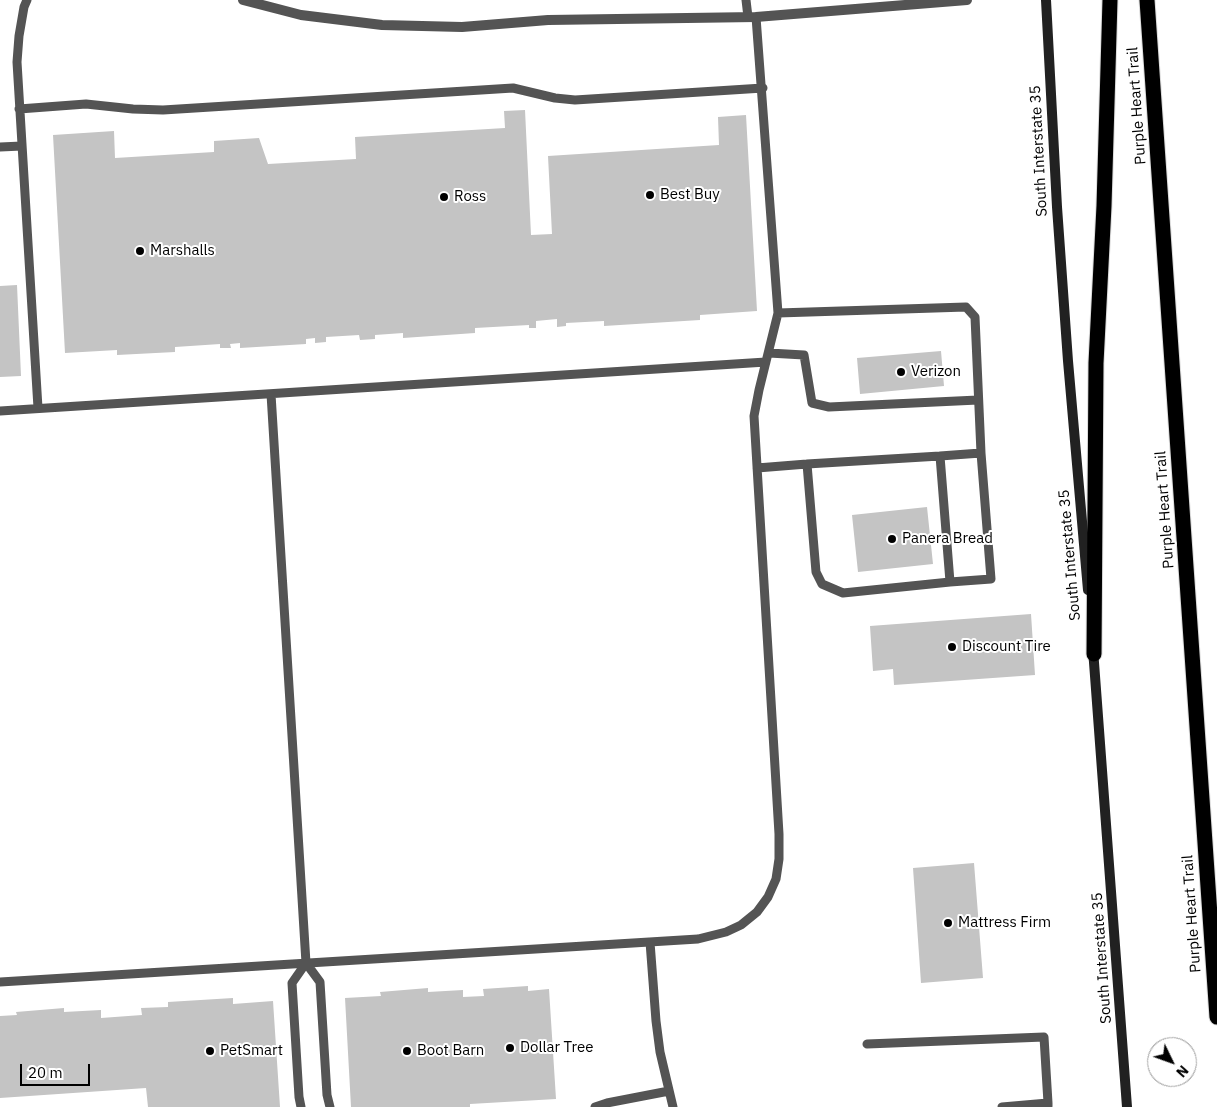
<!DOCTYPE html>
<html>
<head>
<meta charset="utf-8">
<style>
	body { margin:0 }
	#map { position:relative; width:1217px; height:1107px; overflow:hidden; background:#fff; font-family:"IBM Plex Sans",sans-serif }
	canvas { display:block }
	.north { position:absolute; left:1147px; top:1037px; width:50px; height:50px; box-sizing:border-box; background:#fff; border:1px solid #999; border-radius:50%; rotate:132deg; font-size:14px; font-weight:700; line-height:20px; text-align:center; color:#000 }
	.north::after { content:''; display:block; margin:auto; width:18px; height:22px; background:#000; clip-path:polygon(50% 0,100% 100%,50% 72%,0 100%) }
	.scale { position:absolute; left:20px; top:1064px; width:70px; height:22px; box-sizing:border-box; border:2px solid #000; border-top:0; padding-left:6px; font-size:15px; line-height:18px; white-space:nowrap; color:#000; -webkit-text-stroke:4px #fff; paint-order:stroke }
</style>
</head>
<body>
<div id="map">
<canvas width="1217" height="1107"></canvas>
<div class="north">N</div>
<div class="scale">20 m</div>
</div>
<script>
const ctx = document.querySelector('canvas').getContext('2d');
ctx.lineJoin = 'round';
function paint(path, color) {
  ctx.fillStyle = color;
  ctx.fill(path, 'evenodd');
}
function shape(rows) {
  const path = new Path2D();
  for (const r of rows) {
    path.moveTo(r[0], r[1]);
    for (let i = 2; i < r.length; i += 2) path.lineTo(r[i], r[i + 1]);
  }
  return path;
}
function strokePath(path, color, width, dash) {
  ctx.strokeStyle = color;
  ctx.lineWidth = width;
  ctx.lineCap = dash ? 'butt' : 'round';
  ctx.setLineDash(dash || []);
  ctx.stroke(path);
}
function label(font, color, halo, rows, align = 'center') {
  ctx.font = font + ' "IBM Plex Sans",sans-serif';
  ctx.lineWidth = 4;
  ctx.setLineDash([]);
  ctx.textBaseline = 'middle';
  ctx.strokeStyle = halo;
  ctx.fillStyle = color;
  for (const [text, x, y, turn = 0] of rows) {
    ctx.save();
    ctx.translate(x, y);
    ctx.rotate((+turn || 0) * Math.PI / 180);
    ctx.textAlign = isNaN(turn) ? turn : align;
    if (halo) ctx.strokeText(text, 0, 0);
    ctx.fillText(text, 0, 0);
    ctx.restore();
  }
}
const building = shape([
	[525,110,531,235,552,234,548,156,719,145,718,117,746,115,757,311,700,315,700,320,604,326,604,321,566,323,566,326,557,327,557,319,536,321,536,328,529,328,529,325,475,328,475,333,403,338,403,333,375,335,375,339,360,340,359,335,326,337,326,342,315,343,315,338,306,339,306,344,240,348,240,343,230,344,231,348,220,348,220,344,175,347,175,352,117,355,117,350,65,353,53,135,114,131,115,158,214,152,214,141,259,138,268,164,356,159,355,137,505,128,504,111],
	[17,285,21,376,0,377,0,286],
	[941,351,944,386,860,394,857,358],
	[927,507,933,564,858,572,852,515],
	[1031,614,1035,675,894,685,893,669,873,671,870,626],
	[974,863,983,978,921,983,913,868],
	[528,986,528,991,549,989,556,1099,470,1104,470,1107,351,1107,345,998,381,996,380,992,428,988,428,992,463,990,463,997,484,996,483,989],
	[233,998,233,1004,273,1001,280,1107,148,1107,146,1088,0,1098,0,1016,17,1015,16,1012,64,1008,64,1012,101,1010,101,1018,142,1015,141,1008,168,1007,168,1002]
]);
const lane = shape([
	[27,0,24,7,19,36,17,62,38,408],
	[746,0,748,17],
	[19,109,86,104,133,109,163,110,513,88,555,98,575,100,763,88],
	[0,147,22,146],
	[778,313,966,307,975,317,981,453,940,456],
	[769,353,804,355,812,403,829,407,978,400],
	[271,394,306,963,320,982,327,1095,330,1107],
	[0,411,766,362],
	[757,468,807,464,940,456,950,582,843,593,822,584,816,572,807,464],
	[950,582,991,579,981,453],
	[650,942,656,1021,660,1052,673,1107],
	[0,982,698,939,726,932,741,925,757,912,768,897,776,879,779,859,779,834,754,416,759,390,778,313,756,17],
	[867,1044,1044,1037,1048,1103],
	[301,1107,299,1097,292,983,306,963],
	[595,1107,607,1103,669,1091],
	[1002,1107,1048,1103,1048,1106]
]);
const street = shape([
	[243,0,301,15,382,25,462,27,548,20,756,17,967,0]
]);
const secondary = shape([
	[1046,0,1057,207,1068,361,1088,590],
	[1093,649,1127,1107]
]);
const highway = shape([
	[1147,0,1217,1017],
	[1094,654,1096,363,1104,206,1110,0]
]);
const markers = [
	[650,195,5,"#000"],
	[444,197,5,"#000"],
	[140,251,5,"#000"],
	[901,372,5,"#000"],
	[892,539,5,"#000"],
	[952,647,5,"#000"],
	[948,923,5,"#000"],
	[510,1048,5,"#000"],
	[210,1051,5,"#000"],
	[407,1051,5,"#000"]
];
const streetNames = [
	["Purple Heart Trail",1137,106,-94],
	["South Interstate 35",1039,151,-93],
	["Purple Heart Trail",1165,510,-94],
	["South Interstate 35",1070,555,-95],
	["Purple Heart Trail",1192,914,-94],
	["South Interstate 35",1102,958,-94]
];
const poiNames = [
	["Best Buy",660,195],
	["Ross",454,197],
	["Marshalls",150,251],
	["Verizon",911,372],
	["Panera Bread",902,539],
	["Discount Tire",962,647],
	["Mattress Firm",958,923],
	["Dollar Tree",520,1048],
	["PetSmart",220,1051],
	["Boot Barn",417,1051]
];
paint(building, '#c4c4c4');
strokePath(highway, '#dbdbdb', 17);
strokePath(lane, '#545454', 9);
strokePath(street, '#545454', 10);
strokePath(secondary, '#212121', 10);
strokePath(highway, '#000', 15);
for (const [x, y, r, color] of markers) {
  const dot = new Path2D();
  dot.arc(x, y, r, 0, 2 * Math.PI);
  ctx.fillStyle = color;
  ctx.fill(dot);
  strokePath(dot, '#fff', 2);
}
label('15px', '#000', '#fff', streetNames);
label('15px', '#000', '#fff', poiNames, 'left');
</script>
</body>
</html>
